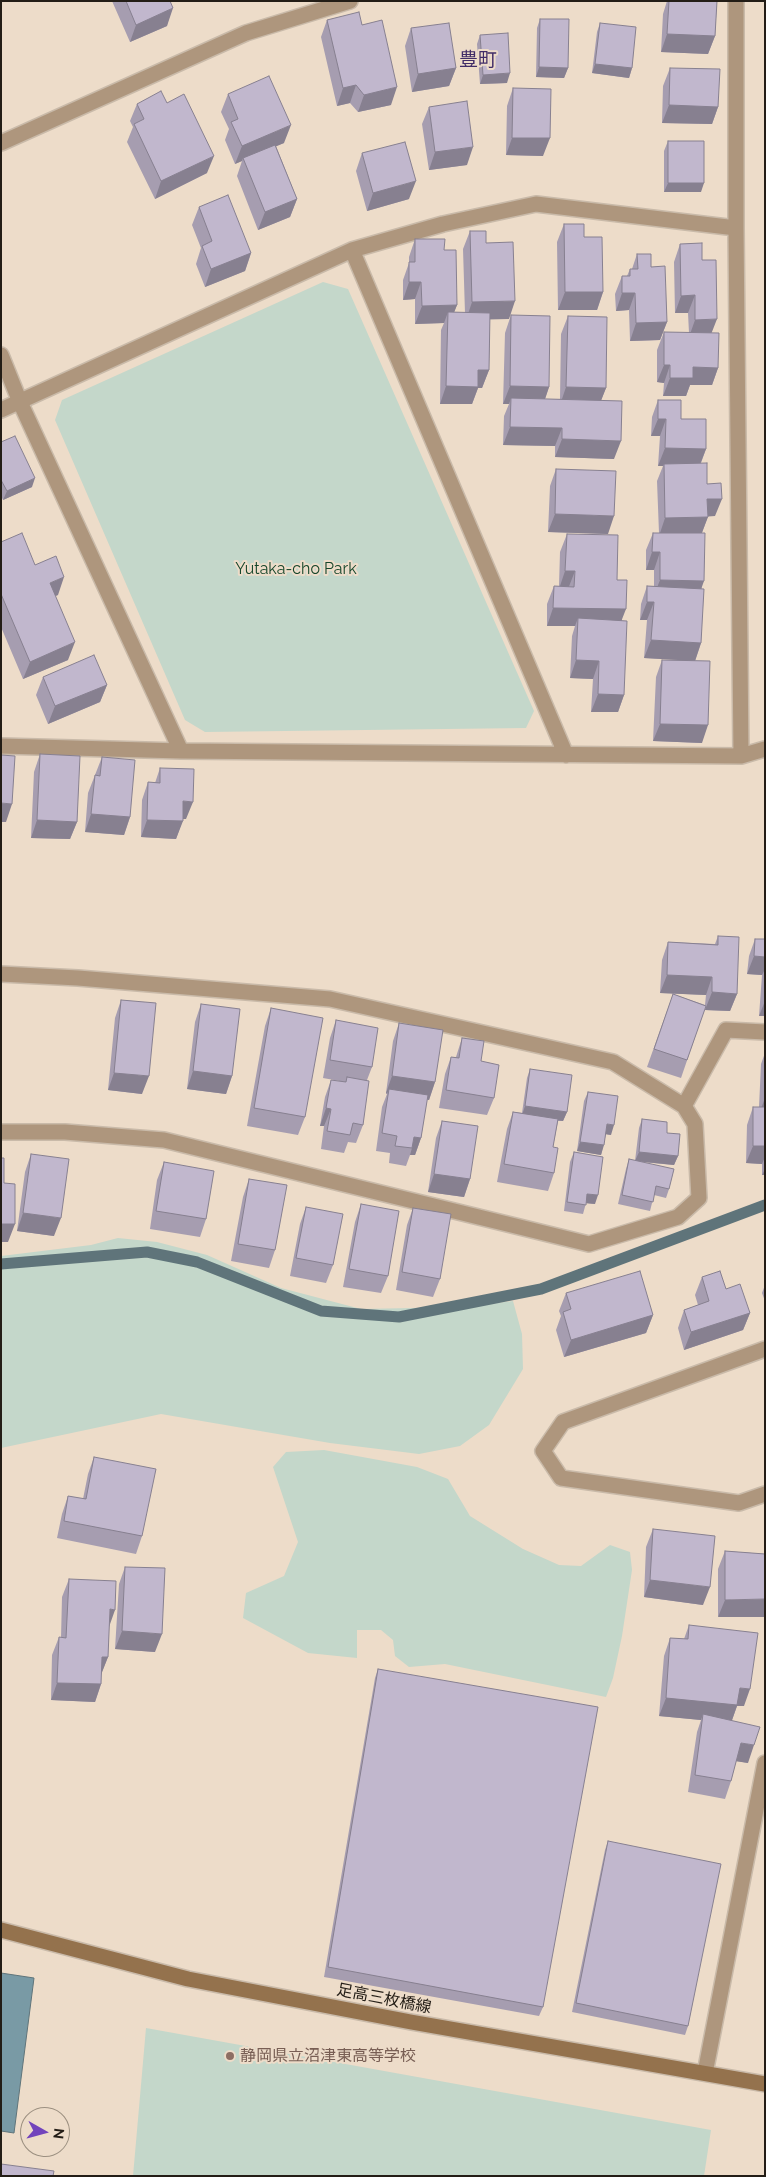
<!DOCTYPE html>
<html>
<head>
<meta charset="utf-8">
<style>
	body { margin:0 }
	#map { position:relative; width:766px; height:2177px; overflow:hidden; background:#eddcc9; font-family:Raleway,sans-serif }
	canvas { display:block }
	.frame { position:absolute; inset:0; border:2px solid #231d16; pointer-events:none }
	.north { position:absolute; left:20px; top:2107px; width:50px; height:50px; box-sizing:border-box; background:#eddcc9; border:1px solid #9c9081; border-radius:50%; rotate:97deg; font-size:14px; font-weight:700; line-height:20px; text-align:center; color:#231d16 }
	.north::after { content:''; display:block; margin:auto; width:18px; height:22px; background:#7244bc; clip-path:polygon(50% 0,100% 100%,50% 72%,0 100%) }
</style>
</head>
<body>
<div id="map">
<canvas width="766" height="2177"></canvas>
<div class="frame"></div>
<div class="north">N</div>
</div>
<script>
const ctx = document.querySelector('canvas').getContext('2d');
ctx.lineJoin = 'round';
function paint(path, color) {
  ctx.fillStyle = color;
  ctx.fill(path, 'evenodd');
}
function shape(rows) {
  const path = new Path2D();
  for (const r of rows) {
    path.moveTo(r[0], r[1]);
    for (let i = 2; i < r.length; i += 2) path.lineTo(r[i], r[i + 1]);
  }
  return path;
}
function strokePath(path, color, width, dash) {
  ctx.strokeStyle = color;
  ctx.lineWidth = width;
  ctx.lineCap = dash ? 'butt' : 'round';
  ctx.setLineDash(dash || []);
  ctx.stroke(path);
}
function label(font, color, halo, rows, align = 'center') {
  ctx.font = font + ' Raleway,"Noto Sans JP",sans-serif';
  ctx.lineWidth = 4;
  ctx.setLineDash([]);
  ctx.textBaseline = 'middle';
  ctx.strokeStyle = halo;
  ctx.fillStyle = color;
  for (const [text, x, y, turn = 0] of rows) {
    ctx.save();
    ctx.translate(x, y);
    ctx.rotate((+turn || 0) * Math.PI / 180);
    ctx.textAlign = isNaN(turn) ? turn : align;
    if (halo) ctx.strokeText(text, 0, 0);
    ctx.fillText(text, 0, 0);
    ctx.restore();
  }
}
const green = shape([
	[323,282,348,289,534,711,526,728,205,732,185,720,55,420,62,400],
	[118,1238,157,1242,207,1255,281,1288,361,1309,463,1307,513,1301,522,1334,523,1369,489,1425,460,1446,419,1454,330,1443,161,1414,1,1448,1,1256,91,1245],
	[324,1450,417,1467,448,1479,470,1516,523,1549,559,1565,581,1566,610,1545,630,1552,632,1570,622,1636,613,1678,606,1697,445,1664,409,1667,395,1656,393,1640,381,1630,357,1630,357,1658,308,1653,243,1618,246,1593,284,1576,298,1542,273,1467,286,1452],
	[146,2028,711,2130,704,2176,133,2176]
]);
const water = shape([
	[1,1973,34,1978,14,2133,1,2131,1,1973]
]);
const stream = shape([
	[1,1264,147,1252,197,1262,321,1311,399,1317,541,1289,765,1205]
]);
const street = shape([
	[736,1,736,228,741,756],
	[1,143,246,33,350,1],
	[352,250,566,755],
	[1,355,20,402,181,751],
	[1,410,352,250,443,224,536,204,736,228],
	[1,746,181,751,741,756,765,749],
	[1,974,78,978,330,999,613,1062,684,1106,695,1124,699,1198,678,1217,589,1244,164,1140,65,1132,1,1132],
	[684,1106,726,1030,765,1032],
	[765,1349,563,1422,543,1451,561,1478,739,1503,765,1494],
	[705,2073,765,1763]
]);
const secondary = shape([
	[1,1930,188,1979,411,2022,765,2084]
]);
const wall = shape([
	[112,1,170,1,167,26,130,42],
	[667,1,717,1,715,36,708,54,661,52,663,14],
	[540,19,568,68,564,78,536,77,537,28],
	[327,20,362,25,391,105,358,112,350,103,337,106,321,37],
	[600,23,632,68,629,78,592,73,597,32],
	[411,28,456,68,449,86,412,92,405,46],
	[480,35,507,83,480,84,477,44],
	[670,68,718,107,712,124,662,123,663,86],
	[513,88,543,156,506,155,507,106],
	[228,94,284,143,276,146,297,199,290,217,258,230,237,176,242,161,235,164,225,140,229,129,221,112],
	[167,103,207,173,155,199,127,142,133,127,130,121,137,104],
	[429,107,467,165,429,170,422,124],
	[668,141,701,192,664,192,664,151],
	[362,153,409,199,367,211,356,171],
	[199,207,251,253,245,271,205,287,196,264,201,248,192,225],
	[564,224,584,237,603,292,597,310,558,310,557,242],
	[470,231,486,243,509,319,490,319,489,370,482,388,478,388,472,404,440,404,441,330,444,323,415,324,415,299,403,300,403,280,409,263,409,257,415,239,444,250,457,305,454,312,465,313,463,249],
	[680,244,702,260,711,333,718,368,712,385,690,385,686,396,663,396,664,383,657,382,657,350,664,332,689,333,688,313,675,313,674,262],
	[637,254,651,267,667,322,660,340,630,341,629,310,616,311,615,294,622,276,627,276,630,269,632,269],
	[511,315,549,387,545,399,560,399,561,334,568,316,606,388,601,400,614,459,555,457,555,446,503,445,504,416,509,404,503,404,505,333],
	[658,400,681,419,706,449,701,463,707,484,715,516,708,516,702,533,701,643,695,661,702,743,653,741,656,677,662,660,681,660,644,658,647,620,640,620,641,604,647,586,654,586,654,570,646,570,646,550,653,533,659,533,657,481,663,466,658,466,660,436,651,436,652,417],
	[1,442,32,487,3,500,1,496],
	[556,469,608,534,548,532,550,486],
	[567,534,617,580,622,620,624,695,618,712,591,712,593,679,570,678,572,636,575,626,547,626,547,604,554,586,559,586,560,552],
	[1,542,35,565,58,595,55,596,68,660,23,679,1,627],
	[43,677,107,685,100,702,48,724,36,695],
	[40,754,77,822,70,839,31,838,34,772],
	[102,757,130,817,124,835,85,832,88,793],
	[160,768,186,819,183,819,176,839,141,837,142,800,148,782,155,783],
	[718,936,737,994,730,1011,705,1010,705,1008,681,1078,647,1067,673,994,705,1005,706,995,660,993,662,960,668,942,715,944],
	[755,939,765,939,765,1016,759,1016,762,975,747,974,749,956],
	[121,1000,142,1094,108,1090,115,1018],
	[201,1004,232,1076,226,1094,187,1089,195,1022],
	[271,1008,305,1117,298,1135,247,1126,265,1026],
	[336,1020,372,1067,367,1080,363,1125,356,1143,348,1142,344,1153,321,1149,324,1126,320,1126,325,1097,331,1080,345,1082,323,1078,330,1038],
	[399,1023,435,1082,429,1100,427,1099,421,1138,415,1155,410,1155,406,1166,389,1163,390,1153,376,1151,382,1107,387,1094,386,1093,393,1041],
	[462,1038,494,1098,487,1115,439,1108,445,1074,451,1057,456,1057],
	[765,1053,765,1175,762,1175,762,1164,746,1163,747,1125,753,1107,759,1107,761,1064],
	[530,1069,567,1112,563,1121,558,1121,553,1147,554,1173,548,1191,497,1182,507,1129,513,1112,522,1113,527,1078],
	[588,1092,611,1135,606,1134,601,1155,577,1151,584,1101],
	[642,1119,667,1133,678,1156,674,1165,642,1162,669,1189,666,1198,654,1195,650,1211,618,1204,626,1169,629,1159,635,1161,639,1128],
	[442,1121,470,1179,464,1197,428,1192,436,1138],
	[574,1152,595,1204,586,1203,583,1214,564,1211,570,1162],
	[31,1154,54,1236,17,1231,25,1172],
	[164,1162,206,1219,200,1237,150,1229,157,1180],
	[249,1179,275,1250,269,1268,231,1261,243,1197],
	[361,1204,388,1276,381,1293,343,1287,355,1222],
	[306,1207,333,1265,326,1283,290,1276,300,1224],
	[413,1208,440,1279,433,1297,396,1290,407,1225],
	[702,1277,750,1313,743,1330,684,1350,678,1328,684,1310,698,1305,695,1295],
	[765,1285,765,1301,762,1293],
	[566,1293,653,1315,646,1333,564,1357,556,1330,561,1316,559,1311],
	[94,1457,142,1536,136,1554,57,1538,62,1514,68,1496,83,1499,88,1474],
	[653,1529,703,1605,644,1597,646,1547],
	[725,1551,765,1554,718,1617,718,1569],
	[125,1567,155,1652,115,1649,119,1584],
	[69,1579,109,1627,108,1657,101,1674,101,1684,95,1702,51,1700,52,1655,59,1637,61,1638,62,1597],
	[689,1625,744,1706,737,1706,732,1720,748,1763,736,1761,731,1781,725,1799,688,1792,697,1732,701,1720,659,1716,664,1656,670,1638,684,1639],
	[378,1669,543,2007,539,2016,324,1977,375,1678],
	[608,1841,688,2026,685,2035,572,2012,605,1850]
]);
const shadedWall = shape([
	[173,8,167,26,130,42,136,25],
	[667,34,715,36,708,54,661,52],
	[595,64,632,68,629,78,592,73],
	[539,67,568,68,564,78,536,77],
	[456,68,449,86,412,92,418,74],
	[510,73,507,83,480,84,483,75],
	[356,85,350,103,337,106,343,88],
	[397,87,391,105,358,112,364,95],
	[669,105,718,107,712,124,662,123],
	[291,125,284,143,244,160,243,158,242,161,235,164,242,146],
	[512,138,550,138,543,156,506,155],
	[473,147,467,165,429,170,435,152],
	[214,156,207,173,155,199,161,181],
	[416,181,409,199,367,211,373,193],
	[668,183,704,183,701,192,664,192],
	[297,199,290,217,258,230,265,212],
	[251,253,245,271,205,287,211,269],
	[409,282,421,282,415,299,403,300],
	[565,292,603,292,597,310,558,310],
	[622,293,635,293,629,310,616,311],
	[695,295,688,313,675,313,681,296],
	[515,301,509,319,466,320,472,302],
	[457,305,450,323,448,312,444,323,415,324,422,306],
	[717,319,710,337,689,337,695,320],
	[667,322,660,340,630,341,636,323],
	[664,365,670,365,664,383,657,382],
	[693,367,718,368,712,385,690,385,686,396,663,396,670,378],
	[478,370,489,370,482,388,478,388,472,404,440,404,446,386],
	[510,386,549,387,543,405,511,398,509,404,503,404],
	[566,387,606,388,599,406,560,405],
	[658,419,666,419,660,436,651,436],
	[510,427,562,428,555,446,503,445],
	[562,439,621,441,614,459,555,457],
	[665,448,706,449,699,467,664,464,663,466,658,466],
	[35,478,32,487,3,500,7,491],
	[707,499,722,499,715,516,701,517],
	[555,514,614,516,608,534,548,532],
	[708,517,701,535,659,536,665,518],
	[652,552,660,552,654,570,646,570],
	[565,571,575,571,568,589,559,589],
	[64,577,58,595,43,601,50,583],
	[660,580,704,581,698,598,653,598],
	[647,602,654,602,647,620,640,620],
	[553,608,626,609,619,627,578,618,575,626,547,626],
	[651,640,701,643,695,661,644,658],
	[75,642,68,660,23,679,30,662],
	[576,660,599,661,593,679,570,678],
	[107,685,100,702,48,724,55,706],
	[598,694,624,695,618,712,591,712],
	[660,724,708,725,702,743,653,741],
	[183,801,193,802,186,819,177,819],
	[1,803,12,804,6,822,1,822],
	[91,814,130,817,124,835,85,832],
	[37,820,77,822,70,839,31,838],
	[147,820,183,821,176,839,141,837],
	[754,956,765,957,765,969,762,975,747,974],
	[667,975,712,977,706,995,660,993],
	[712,992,737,994,730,1011,705,1010],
	[765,1001,765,1016,759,1016],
	[193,1071,232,1076,226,1094,187,1089],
	[114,1073,149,1076,142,1094,108,1090],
	[392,1076,435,1082,429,1100,388,1094,389,1089,387,1094,386,1093],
	[765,1098,765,1114,759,1114],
	[525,1106,567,1112,563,1121,522,1115],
	[326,1108,331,1109,324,1126,320,1126],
	[607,1124,614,1125,611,1135,604,1134],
	[414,1137,421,1138,415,1155,410,1155,412,1148],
	[580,1142,604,1145,601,1155,577,1151],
	[753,1146,765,1146,765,1157,762,1164,746,1163],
	[639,1152,678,1156,674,1165,635,1161],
	[765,1169,765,1175,762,1175],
	[434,1174,470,1179,464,1197,428,1192],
	[587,1194,598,1195,595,1204,584,1203],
	[23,1213,61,1218,54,1236,17,1231],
	[1,1224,15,1224,8,1242,1,1242],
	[750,1313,743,1330,684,1350,691,1332],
	[653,1315,646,1333,564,1357,571,1340],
	[650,1580,710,1587,703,1605,644,1597],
	[765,1599,765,1617,718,1617,725,1600],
	[110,1609,115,1610,109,1627],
	[122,1631,162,1634,155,1652,115,1649],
	[102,1657,108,1657,101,1675],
	[57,1683,101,1684,95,1702,51,1700],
	[740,1688,750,1689,744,1706,737,1706,731,1723,703,1714,701,1720,659,1716,666,1698],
	[741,1743,754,1745,748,1763,735,1761]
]);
const building = shape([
	[126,1,170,1,173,8,136,25,126,1],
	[669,1,717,1,715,36,667,34,669,1],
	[359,12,362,25,382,20,397,87,364,95,356,85,343,88,327,20,359,12],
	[540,19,569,19,568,68,539,67,540,19],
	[449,23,456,68,418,74,411,28,449,23],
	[600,23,636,27,632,68,595,64,600,23],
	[508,33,510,73,483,75,480,35,508,33],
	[670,68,720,69,718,107,669,105,670,68],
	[269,76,291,125,242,146,231,122,238,119,228,94,269,76],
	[513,88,551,89,550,138,512,138,513,88],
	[161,91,167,103,184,94,214,156,161,181,134,124,144,119,137,104,161,91],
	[467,101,473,147,435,152,429,107,467,101],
	[668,141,704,141,704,183,668,183,668,141],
	[405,142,416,181,373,193,362,153,405,142],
	[275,145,297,199,265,212,243,158,275,145],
	[228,195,251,253,211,269,202,246,212,241,199,207,228,195],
	[564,224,584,224,584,237,602,237,603,292,565,292,564,224],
	[470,231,486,231,486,243,513,242,515,301,472,302,470,231],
	[415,239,445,239,444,250,456,250,457,305,422,306,421,282,409,282,409,262,415,262,415,239],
	[702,243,702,260,716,260,717,319,695,320,695,295,681,296,680,244,702,243],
	[637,254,651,254,651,267,665,266,667,322,636,323,635,293,622,293,622,276,630,276,630,269,638,269,637,254],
	[448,312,490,313,489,370,478,370,478,387,446,386,448,312],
	[511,315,550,316,549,387,510,386,511,315],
	[568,316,607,317,606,388,566,387,568,316],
	[664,332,719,333,718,368,693,367,693,378,670,378,670,365,664,365,664,332],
	[511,398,622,401,621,441,562,439,562,428,510,427,511,398],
	[658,400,681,400,681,419,706,419,706,449,665,448,666,419,658,419,658,400],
	[15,436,35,478,7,491,1,480,1,442,15,436],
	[707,463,707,484,721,483,722,499,707,499,708,517,665,518,664,464,707,463],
	[556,469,616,471,614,516,555,514,556,469],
	[22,533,35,565,56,556,64,577,50,583,75,642,30,662,1,594,1,542,22,533],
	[653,533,705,533,704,581,660,580,660,552,652,552,653,533],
	[567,534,618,535,617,580,627,580,626,609,553,608,554,586,574,587,575,571,565,571,567,534],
	[647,586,704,589,701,643,651,640,654,602,647,602,647,586],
	[578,618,627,621,624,695,598,694,599,661,576,660,578,618],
	[94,655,107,685,55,706,43,677,94,655],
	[662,660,710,661,708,725,660,724,662,660],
	[40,754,80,756,77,822,37,820,40,754],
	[1,755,15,756,12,804,1,803,1,755],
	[102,757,135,760,130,817,91,814,95,775,100,776,102,757],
	[160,768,194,769,193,802,183,801,183,821,147,820,148,782,160,783,160,768],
	[718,936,739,937,737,994,712,992,712,977,667,975,668,942,718,945,718,936],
	[755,939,765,939,765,957,754,956,755,939],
	[673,994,706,1006,687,1060,654,1049,673,994],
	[121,1000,156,1003,149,1076,114,1073,121,1000],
	[201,1004,240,1009,232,1076,193,1071,201,1004],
	[271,1008,323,1018,305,1117,254,1108,271,1008],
	[336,1020,378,1028,372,1067,330,1060,336,1020],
	[399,1023,443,1030,435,1082,392,1076,399,1023],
	[462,1038,484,1041,481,1061,499,1065,494,1098,446,1090,451,1057,459,1058,462,1038],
	[530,1069,572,1075,567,1112,525,1106,530,1069],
	[347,1077,369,1081,363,1125,353,1123,350,1135,327,1131,331,1109,326,1108,331,1080,346,1082,347,1077],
	[389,1089,428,1095,421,1138,414,1137,412,1148,395,1146,397,1136,382,1133,389,1089],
	[588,1092,618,1096,614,1125,607,1124,604,1145,580,1142,588,1092],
	[753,1107,765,1107,765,1146,753,1146,753,1107],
	[513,1112,558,1119,553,1147,558,1148,554,1173,504,1164,513,1112],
	[642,1119,667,1122,667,1133,680,1134,678,1156,639,1152,642,1119],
	[442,1121,478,1126,470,1179,434,1174,442,1121],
	[574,1152,603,1157,598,1195,587,1194,586,1205,567,1202,574,1152],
	[31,1154,69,1159,61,1218,23,1213,31,1154],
	[1,1158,4,1158,4,1183,15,1184,15,1224,1,1224,1,1158],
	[629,1159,674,1169,669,1189,656,1186,653,1202,622,1195,629,1159],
	[164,1162,214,1171,206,1219,156,1211,164,1162],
	[249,1179,287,1185,275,1250,238,1244,249,1179],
	[361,1204,399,1211,388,1276,349,1269,361,1204],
	[306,1207,343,1214,333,1265,296,1258,306,1207],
	[413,1208,451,1214,440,1279,402,1272,413,1208],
	[640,1271,653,1315,571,1340,563,1312,571,1309,566,1293,640,1271],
	[720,1271,726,1289,740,1284,750,1313,691,1332,684,1310,709,1301,702,1277,720,1271],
	[94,1457,156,1469,142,1536,64,1521,68,1496,86,1499,94,1457],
	[653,1529,715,1536,710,1587,650,1580,653,1529],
	[725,1551,765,1554,765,1599,725,1600,725,1551],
	[125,1567,165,1568,162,1634,122,1631,125,1567],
	[69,1579,116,1581,115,1610,110,1609,108,1657,102,1657,101,1684,57,1683,59,1637,66,1638,69,1579],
	[689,1625,758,1633,750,1689,740,1688,737,1705,666,1698,670,1638,688,1639,689,1625],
	[378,1669,598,1707,543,2007,328,1967,378,1669],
	[703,1714,760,1727,754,1745,741,1743,731,1781,695,1775,703,1714],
	[608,1841,721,1864,688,2026,576,2003,608,1841],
	[1,2164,54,2171,53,2176,1,2176,1,2164]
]);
const markers = [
	[230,2056,5,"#8d6e63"]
];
const parkNames = [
	["Yutaka-cho Park",296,569]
];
const streetNames = [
	["足高三枚橋線",384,1999,11]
];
const educationNames = [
	["静岡県立沼津東高等学校",240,2056]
];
const quarterNames = [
	["豊町",478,60]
];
paint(green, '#c4d7ca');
paint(water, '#799aa5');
strokePath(water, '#5f747a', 1);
strokePath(stream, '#5f747a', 11);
strokePath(street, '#c9baa9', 18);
strokePath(secondary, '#c9baa9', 18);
strokePath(street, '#ae967d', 15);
strokePath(secondary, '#94724d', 15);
paint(wall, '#a69db0');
paint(shadedWall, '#878090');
paint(building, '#c1b7cd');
strokePath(building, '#878090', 1);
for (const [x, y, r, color] of markers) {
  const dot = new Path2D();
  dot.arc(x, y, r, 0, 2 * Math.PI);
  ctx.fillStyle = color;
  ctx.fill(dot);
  strokePath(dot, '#eddcc9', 2);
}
label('16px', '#16462b', '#eddcc9', parkNames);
label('16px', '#231d16', '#eddcc9', streetNames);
label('16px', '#785e54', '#eddcc9', educationNames, 'left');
label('19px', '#402c67', '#eddcc9', quarterNames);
</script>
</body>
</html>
